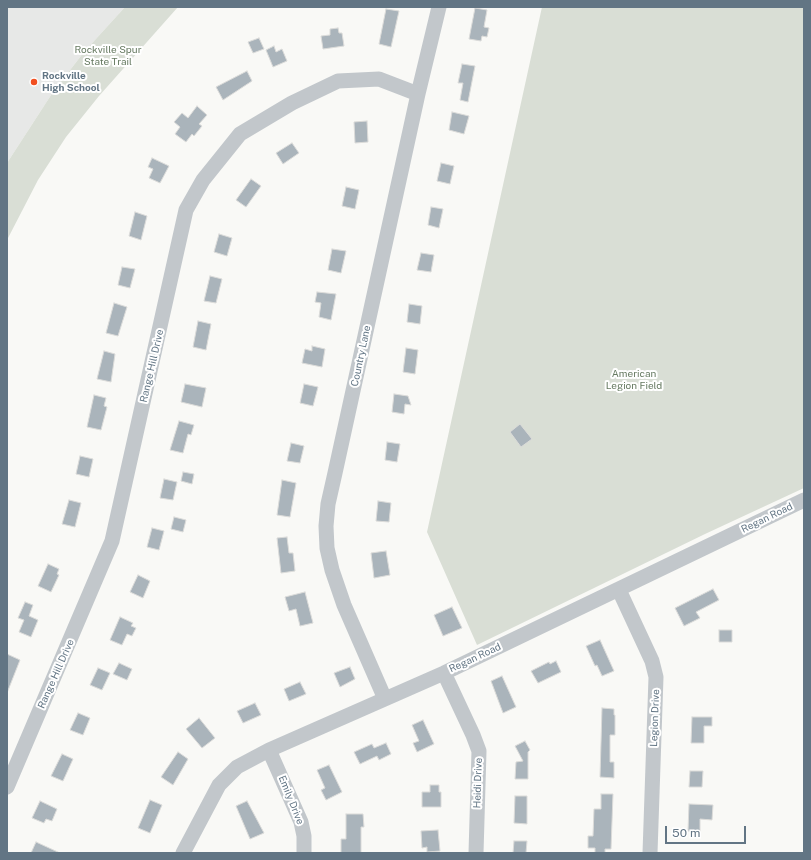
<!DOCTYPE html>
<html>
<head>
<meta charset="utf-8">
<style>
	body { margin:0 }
	#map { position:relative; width:811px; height:860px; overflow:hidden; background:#f9f9f6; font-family:"Public Sans",sans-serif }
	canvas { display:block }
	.frame { position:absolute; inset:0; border:8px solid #627584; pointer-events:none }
	.scale { position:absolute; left:665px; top:826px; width:81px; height:18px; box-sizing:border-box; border:2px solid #627584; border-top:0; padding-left:5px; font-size:12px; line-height:14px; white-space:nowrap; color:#627584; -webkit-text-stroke:3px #fff; paint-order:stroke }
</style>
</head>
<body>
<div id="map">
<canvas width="811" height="860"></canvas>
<div class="frame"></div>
<div class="scale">50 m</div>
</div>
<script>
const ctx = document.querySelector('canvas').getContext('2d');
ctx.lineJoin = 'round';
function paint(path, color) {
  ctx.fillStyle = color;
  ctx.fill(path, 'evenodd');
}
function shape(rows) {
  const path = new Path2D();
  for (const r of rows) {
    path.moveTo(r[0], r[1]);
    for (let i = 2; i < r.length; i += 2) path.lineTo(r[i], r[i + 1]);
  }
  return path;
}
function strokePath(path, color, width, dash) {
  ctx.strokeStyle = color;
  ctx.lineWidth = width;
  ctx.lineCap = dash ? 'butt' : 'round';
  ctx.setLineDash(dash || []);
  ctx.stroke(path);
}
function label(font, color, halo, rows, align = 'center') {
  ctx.font = font + ' "Public Sans",sans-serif';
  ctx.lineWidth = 4;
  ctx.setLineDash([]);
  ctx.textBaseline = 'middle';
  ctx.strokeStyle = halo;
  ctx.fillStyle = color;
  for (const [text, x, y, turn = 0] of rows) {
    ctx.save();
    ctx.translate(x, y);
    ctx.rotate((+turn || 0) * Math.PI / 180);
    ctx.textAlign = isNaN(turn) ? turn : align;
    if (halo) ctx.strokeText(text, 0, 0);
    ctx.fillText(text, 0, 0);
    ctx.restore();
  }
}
const built = shape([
	[7,7,125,7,84,52,53,92,7,163]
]);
const green = shape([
	[125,7,178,7,99,96,66,137,38,180,7,240,7,163,53,92,84,52],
	[542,7,804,7,804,488,705,534,477,645,427,532]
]);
const building = shape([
	[475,8,487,10,484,27,489,28,487,37,482,36,481,41,469,39,475,8],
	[386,9,399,11,391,47,379,44,386,9],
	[338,28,339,33,342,33,344,46,323,49,321,36,330,35,330,29,338,28],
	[259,38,264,49,253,53,248,42,259,38],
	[274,46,276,52,282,49,287,61,273,67,266,50,274,46],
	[462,64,475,66,468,102,460,100,463,83,458,83,462,64],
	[247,71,252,81,223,100,216,87,247,71],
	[197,106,207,115,199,124,202,126,194,136,192,134,186,142,175,134,180,127,174,122,182,113,188,118,197,106],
	[452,112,469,116,464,134,449,130,452,112],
	[367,121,368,142,355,143,354,122,367,121],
	[292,143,299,153,283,164,276,153,292,143],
	[152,158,169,166,160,183,149,178,153,169,148,167,152,158],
	[441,163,454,166,450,184,437,181,441,163],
	[251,179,261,186,246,207,236,200,251,179],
	[346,187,359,190,355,209,342,206,346,187],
	[431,207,443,209,439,228,428,225,431,207],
	[135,212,147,216,141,240,129,236,135,212],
	[219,234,232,238,227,256,214,252,219,234],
	[332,249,346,251,341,273,328,270,332,249],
	[421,253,434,255,431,272,417,270,421,253],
	[122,267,135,269,130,288,118,285,122,267],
	[210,276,222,279,216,303,204,301,210,276],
	[317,292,336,294,331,320,319,317,321,303,315,302,317,292],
	[114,303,127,307,118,336,106,333,114,303],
	[409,304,422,306,420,324,407,322,409,304],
	[198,321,211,324,206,350,193,347,198,321],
	[312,346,325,349,322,367,302,363,305,349,312,351,312,346],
	[406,348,418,350,415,374,403,372,406,348],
	[104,351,115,354,111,382,97,379,104,351],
	[185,384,206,388,202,407,181,402,185,384],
	[304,384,318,387,313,406,300,403,304,384],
	[394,394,408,396,411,405,405,404,404,414,392,412,394,394],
	[94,395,106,398,104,406,107,407,101,430,87,427,94,395],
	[179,421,194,425,191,435,188,434,183,453,170,450,179,421],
	[520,424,532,439,521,447,510,432,520,424],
	[387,442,400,444,397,462,385,460,387,442],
	[291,443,304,446,300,463,287,461,291,443],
	[80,456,93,459,89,477,76,474,80,456],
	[183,472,194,474,192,484,181,481,183,472],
	[164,479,177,482,173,500,160,498,164,479],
	[282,480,296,483,290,517,277,515,282,480],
	[69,500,81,503,75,527,62,524,69,500],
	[378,501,391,503,389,522,376,521,378,501],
	[174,517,186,520,183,532,171,529,174,517],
	[152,528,164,531,159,550,147,547,152,528],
	[287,537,289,553,293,553,295,571,281,573,277,538,287,537],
	[386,551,390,575,374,578,371,553,386,551],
	[48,564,59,569,57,574,59,575,51,592,38,586,48,564],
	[138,575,150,581,143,598,130,592,138,575],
	[713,589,719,600,696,612,700,618,684,626,675,608,713,589],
	[305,592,313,623,300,626,296,609,289,611,285,597,305,592],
	[25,602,33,605,29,616,38,620,31,637,19,632,24,620,18,618,25,602],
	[452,607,462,628,443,636,434,615,452,607],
	[120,617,133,623,131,626,136,628,132,636,127,634,122,645,110,640,120,617],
	[719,630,732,630,732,642,719,642,719,630],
	[600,640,614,671,602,676,597,665,595,666,586,646,600,640],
	[7,654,20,660,7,693,7,654],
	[556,661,561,672,538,683,531,671,549,662,550,664,556,661],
	[119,663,132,669,127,680,113,674,119,663],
	[350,667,355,679,340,687,334,673,350,667],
	[98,668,110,673,102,690,90,685,98,668],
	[502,676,516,707,503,713,491,681,502,676],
	[300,682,306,694,289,701,284,689,300,682],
	[255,703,261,715,243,723,237,711,255,703],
	[602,708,614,709,614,715,615,715,615,735,610,735,610,762,614,762,614,778,600,777,602,708],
	[78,713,90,718,83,735,70,730,78,713],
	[692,717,712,717,712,726,704,726,704,743,691,743,692,717],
	[199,718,215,738,202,748,186,729,199,718],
	[423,720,434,744,417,752,413,743,419,741,412,725,423,720],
	[525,741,530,750,528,752,528,779,515,779,516,762,523,761,515,746,525,741],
	[386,743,391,754,379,760,377,756,360,764,354,752,372,744,374,748,386,743],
	[178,752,188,759,173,785,161,777,178,752],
	[62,754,73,759,63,781,51,776,62,754],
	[329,765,342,792,326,800,321,790,325,788,317,770,329,765],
	[690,771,703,771,702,787,689,787,690,771],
	[430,785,439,785,439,792,441,792,441,807,422,807,422,792,430,792,430,785],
	[601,794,613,794,611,849,605,849,605,853,595,853,595,848,588,848,588,836,593,836,594,809,601,809,601,794],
	[515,796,527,796,527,824,514,823,515,796],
	[150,800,162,805,150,833,138,828,150,800],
	[40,801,57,809,52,821,46,819,44,823,32,818,40,801],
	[247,801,264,833,250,839,236,806,247,801],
	[689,804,713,805,712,820,700,819,700,832,688,831,689,804],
	[346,814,363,814,364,827,361,827,361,853,341,853,341,839,346,839,346,814],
	[438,830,440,851,427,852,427,847,422,848,421,831,438,830],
	[514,841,527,841,526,853,513,853,514,841],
	[36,842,60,853,31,853,36,842]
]);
const minor = shape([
	[619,590,652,661,656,677,650,853],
	[444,673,473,735,479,751,476,853],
	[385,699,344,605,332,570,327,548,326,526,328,504,335,473,418,94,439,7],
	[269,750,301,822,304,836,304,853],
	[7,787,112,541,186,210,203,180,240,134,292,103,338,81,379,79,418,94],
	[183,853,219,785,237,767,269,750,444,673,804,500]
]);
const markers = [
	[34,82,4,"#f14e1f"]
];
const parkNames = [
	["Rockville Spur",108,50],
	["State Trail",108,62],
	["American",634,374],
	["Legion Field",634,386]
];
const poiNames = [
	["Rockville",42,76],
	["High School",42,88]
];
const streetNames = [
	["Country Lane",361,356,-78],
	["Range Hill Drive",152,366,-77],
	["Regan Road",767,518,-26],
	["Regan Road",475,658,-25],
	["Range Hill Drive",56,674,-66],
	["Legion Drive",655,718,-88],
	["Heidi Drive",478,783,-88],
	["Emily Drive",291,800,68]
];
paint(built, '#e7e8e7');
paint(green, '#d9ded5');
paint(building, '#aab4bb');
strokePath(building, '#dbdbd9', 1);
strokePath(minor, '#c2c7cb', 15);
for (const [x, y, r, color] of markers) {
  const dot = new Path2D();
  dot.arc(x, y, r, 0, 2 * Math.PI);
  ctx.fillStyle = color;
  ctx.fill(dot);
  strokePath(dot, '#fff', 1.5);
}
label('10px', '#667a61', '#fff', parkNames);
label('bold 10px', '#627584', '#fff', poiNames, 'left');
label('10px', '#627584', '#fff', streetNames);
</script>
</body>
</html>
